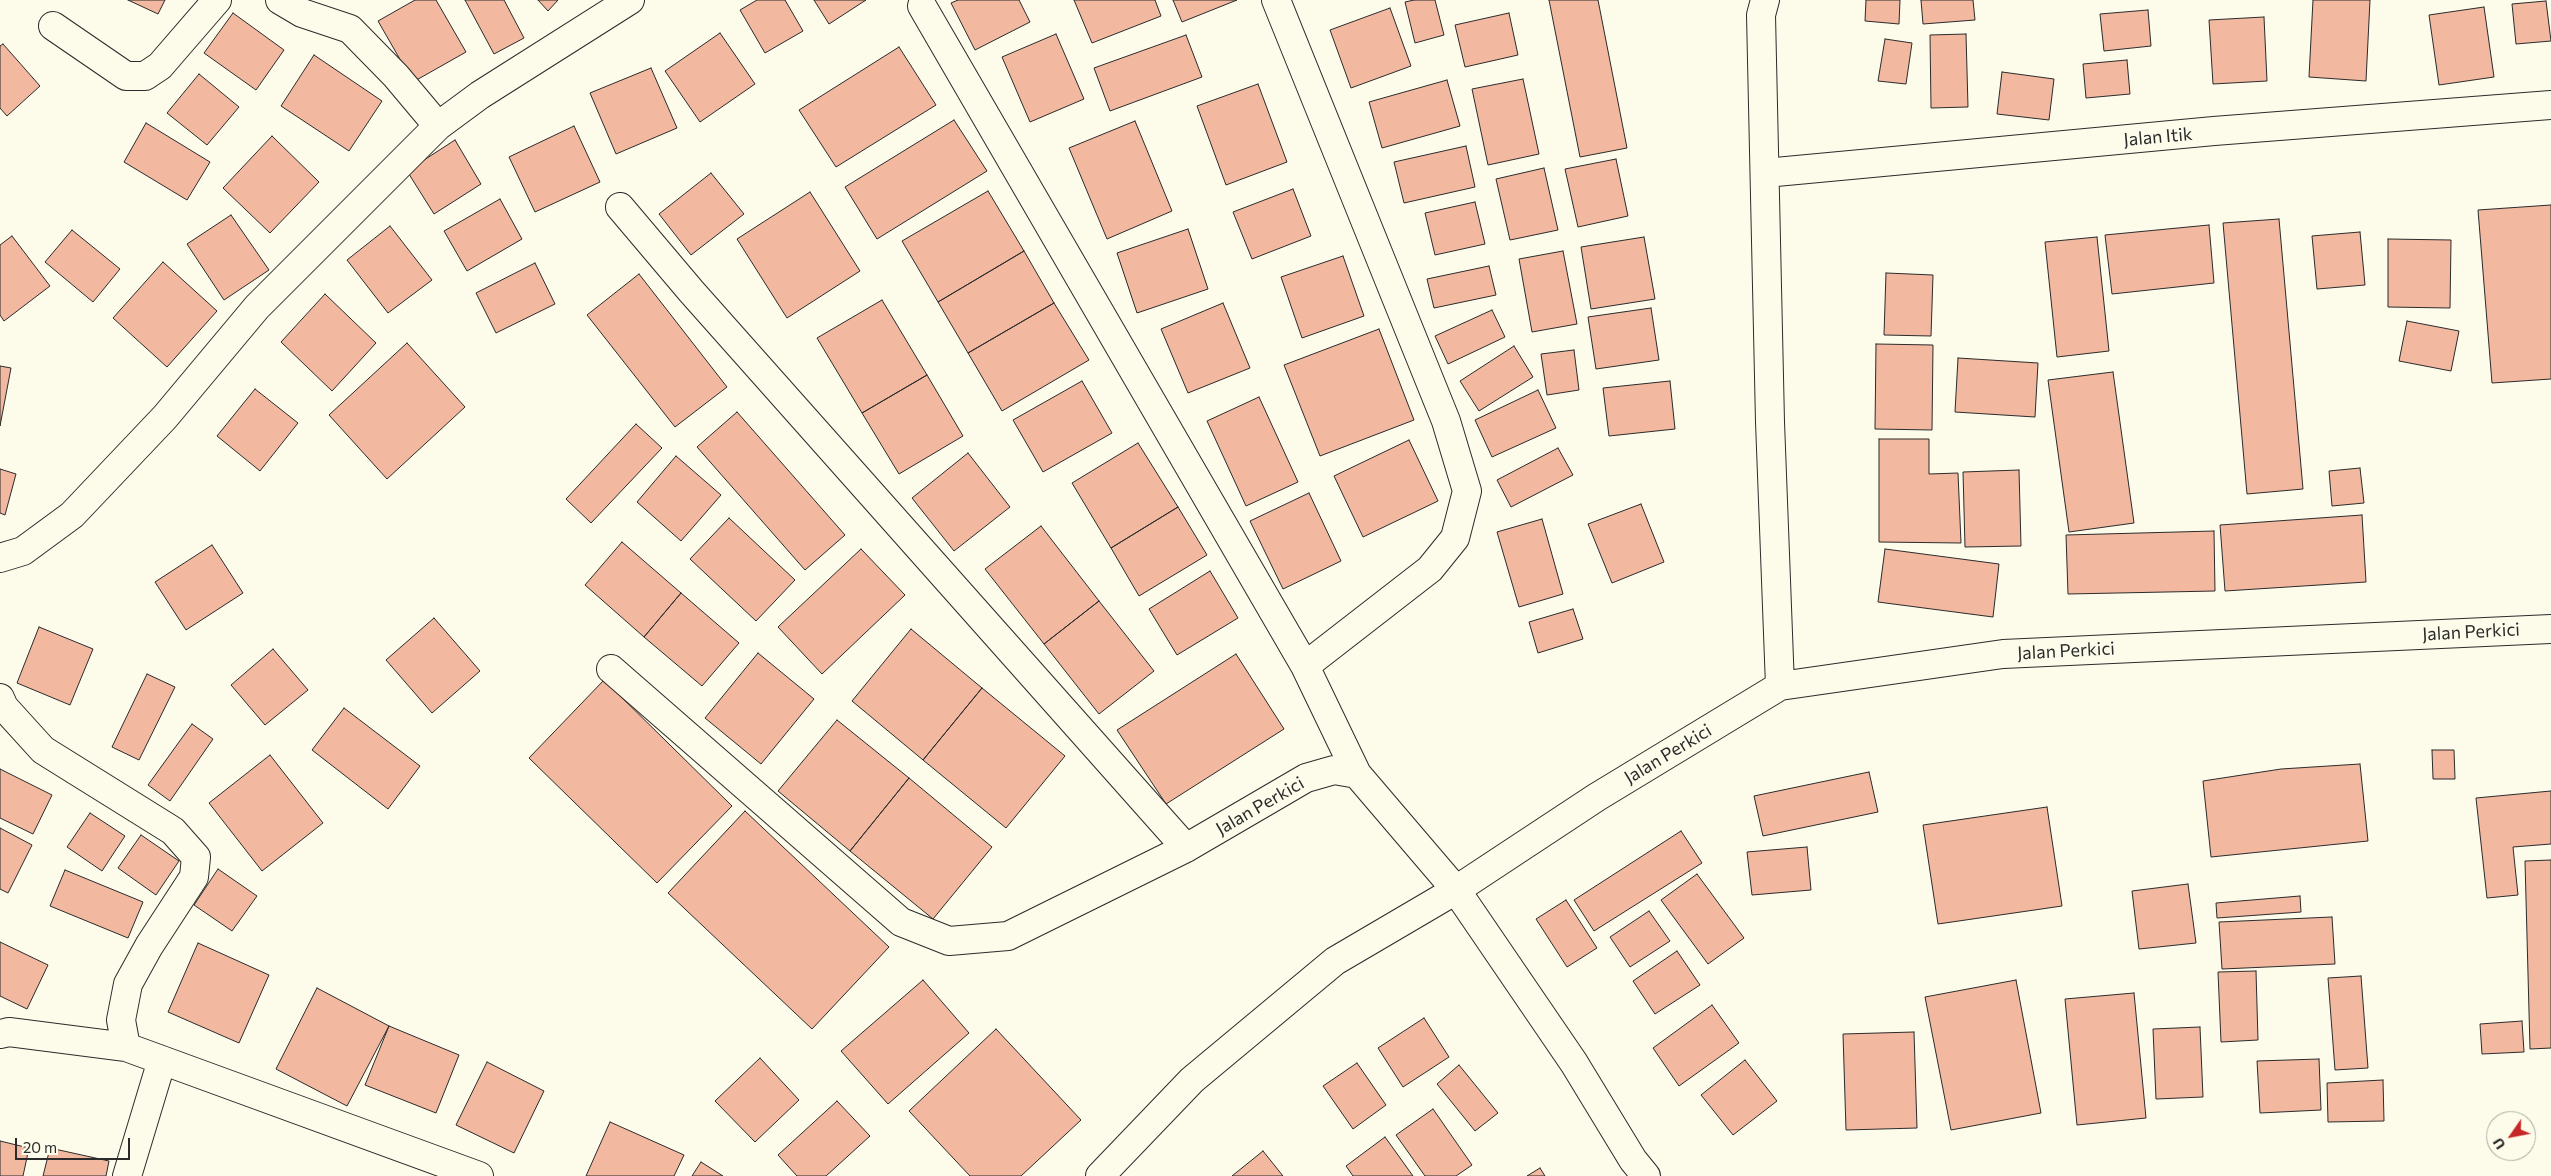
<!DOCTYPE html>
<html>
<head>
<meta charset="utf-8">
<style>
	body { margin:0 }
	#map { position:relative; width:2551px; height:1176px; overflow:hidden; background:#fdfbea; font-family:Commissioner,sans-serif }
	canvas { display:block }
	.north { position:absolute; left:2486px; top:1111px; width:50px; height:50px; box-sizing:border-box; background:#fdfbea; border:1px solid #a9a89e; border-radius:50%; rotate:237deg; font-size:14px; font-weight:700; line-height:20px; text-align:center; color:#2b2b2b }
	.north::after { content:''; display:block; margin:auto; width:18px; height:22px; background:#c62828; clip-path:polygon(50% 0,100% 100%,50% 72%,0 100%) }
	.scale { position:absolute; left:15px; top:1138px; width:115px; height:22px; box-sizing:border-box; border:2px solid #2b2b2b; border-top:0; padding-left:6px; font-size:15px; line-height:18px; white-space:nowrap; color:#2b2b2b; -webkit-text-stroke:4px #fdfbea; paint-order:stroke }
</style>
</head>
<body>
<div id="map">
<canvas width="2551" height="1176"></canvas>
<div class="north">U</div>
<div class="scale">20 m</div>
</div>
<script>
const ctx = document.querySelector('canvas').getContext('2d');
ctx.lineJoin = 'round';
function paint(path, color) {
  ctx.fillStyle = color;
  ctx.fill(path, 'evenodd');
}
function shape(rows) {
  const path = new Path2D();
  for (const r of rows) {
    path.moveTo(r[0], r[1]);
    for (let i = 2; i < r.length; i += 2) path.lineTo(r[i], r[i + 1]);
  }
  return path;
}
function strokePath(path, color, width, dash) {
  ctx.strokeStyle = color;
  ctx.lineWidth = width;
  ctx.lineCap = dash ? 'butt' : 'round';
  ctx.setLineDash(dash || []);
  ctx.stroke(path);
}
function label(font, color, halo, rows, align = 'center') {
  ctx.font = font + ' Commissioner,sans-serif';
  ctx.lineWidth = 4;
  ctx.setLineDash([]);
  ctx.textBaseline = 'middle';
  ctx.strokeStyle = halo;
  ctx.fillStyle = color;
  for (const [text, x, y, turn = 0] of rows) {
    ctx.save();
    ctx.translate(x, y);
    ctx.rotate((+turn || 0) * Math.PI / 180);
    ctx.textAlign = isNaN(turn) ? turn : align;
    if (halo) ctx.strokeText(text, 0, 0);
    ctx.fillText(text, 0, 0);
    ctx.restore();
  }
}
const building = shape([
	[128,0,165,0,158,14,128,0],
	[415,0,436,0,466,52,413,82,378,21,415,0],
	[465,0,504,0,524,38,494,54,465,0],
	[538,0,558,0,548,11,538,0],
	[757,0,785,0,803,31,765,53,740,10,757,0],
	[814,0,866,0,829,24,814,0],
	[958,0,1019,0,1030,22,975,50,951,3,958,0],
	[1074,0,1155,0,1161,16,1092,43,1074,0],
	[1173,0,1237,0,1182,22,1173,0],
	[1414,0,1435,0,1444,35,1415,43,1405,2,1414,0],
	[1549,0,1598,0,1627,148,1580,157,1549,0],
	[1866,0,1900,0,1899,24,1865,21,1866,0],
	[1921,0,1973,0,1975,20,1923,24,1921,0],
	[2313,0,2370,0,2366,81,2309,77,2313,0],
	[2546,1,2551,41,2516,44,2512,4,2546,1],
	[2484,7,2494,77,2439,85,2429,15,2484,7],
	[1390,8,1411,66,1351,88,1330,30,1390,8],
	[2148,10,2151,46,2104,51,2100,14,2148,10],
	[233,13,284,50,256,90,204,53,233,13],
	[1509,13,1518,55,1465,67,1455,25,1509,13],
	[2264,17,2267,81,2213,84,2209,20,2264,17],
	[720,33,755,84,700,122,665,71,720,33],
	[1056,34,1084,99,1030,122,1002,57,1056,34],
	[1966,34,1968,107,1931,108,1930,35,1966,34],
	[1186,35,1202,77,1110,111,1094,68,1186,35],
	[1885,39,1912,43,1906,84,1878,81,1885,39],
	[3,44,40,86,7,116,0,108,0,46,3,44],
	[899,47,936,105,836,167,799,110,899,47],
	[314,55,382,101,349,151,281,106,314,55],
	[2127,60,2130,94,2086,98,2083,64,2127,60],
	[651,68,677,128,616,154,590,93,651,68],
	[2002,72,2054,79,2049,120,1997,114,2002,72],
	[199,74,239,107,207,145,167,113,199,74],
	[1523,79,1539,154,1488,165,1472,89,1523,79],
	[1447,80,1460,126,1382,148,1369,102,1447,80],
	[1258,84,1287,162,1226,185,1197,106,1258,84],
	[954,120,987,171,877,239,845,187,954,120],
	[1135,121,1172,211,1107,239,1069,148,1135,121],
	[146,123,210,162,187,200,124,162,146,123],
	[574,126,600,182,535,212,509,157,574,126],
	[272,136,319,182,270,233,223,188,272,136],
	[455,140,481,184,434,214,407,171,455,140],
	[1466,146,1475,187,1404,203,1394,162,1466,146],
	[1616,159,1628,216,1578,227,1565,169,1616,159],
	[1544,168,1558,230,1510,240,1496,179,1544,168],
	[711,173,744,214,691,255,659,214,711,173],
	[1293,189,1311,236,1252,259,1233,212,1293,189],
	[988,191,1024,251,938,302,902,241,988,191],
	[810,192,860,271,787,318,737,239,810,192],
	[500,199,522,239,467,271,444,231,500,199],
	[1475,202,1485,244,1435,255,1425,213,1475,202],
	[2551,205,2551,379,2492,383,2478,210,2551,205],
	[231,215,269,270,224,300,187,244,231,215],
	[2279,219,2303,489,2247,494,2223,223,2279,219],
	[2209,225,2214,283,2112,294,2105,235,2209,225],
	[390,226,432,280,388,313,347,260,390,226],
	[1188,229,1208,289,1137,313,1117,253,1188,229],
	[72,230,120,269,93,302,45,262,72,230],
	[2360,232,2365,285,2317,289,2312,236,2360,232],
	[12,236,50,286,4,321,0,315,0,245,12,236],
	[1644,237,1655,299,1591,309,1581,247,1644,237],
	[2097,237,2109,351,2057,357,2045,242,2097,237],
	[2388,239,2451,240,2450,308,2388,307,2388,239],
	[1024,251,1054,303,968,353,938,302,1024,251],
	[1563,251,1577,324,1532,332,1519,259,1563,251],
	[1343,256,1364,316,1302,338,1281,277,1343,256],
	[163,262,217,311,167,367,113,318,163,262],
	[535,263,555,304,496,333,476,293,535,263],
	[1489,266,1496,295,1434,308,1427,279,1489,266],
	[1886,273,1933,275,1931,336,1884,335,1886,273],
	[639,274,727,387,675,427,587,315,639,274],
	[325,294,376,343,332,391,281,342,325,294],
	[882,300,927,375,862,413,817,338,882,300],
	[1054,303,1089,360,1002,411,968,353,1054,303],
	[1223,303,1250,368,1188,393,1161,329,1223,303],
	[1651,308,1659,360,1596,369,1588,317,1651,308],
	[1492,310,1505,337,1448,364,1435,336,1492,310],
	[2407,321,2459,331,2451,371,2399,361,2407,321],
	[1379,329,1414,420,1320,456,1284,365,1379,329],
	[407,343,465,407,387,479,329,415,407,343],
	[1876,344,1933,345,1932,430,1875,429,1876,344],
	[1514,346,1533,377,1479,411,1460,381,1514,346],
	[1574,350,1579,390,1547,395,1541,354,1574,350],
	[1958,358,2038,363,2035,417,1955,412,1958,358],
	[0,366,11,368,0,426,0,366],
	[2113,372,2134,523,2069,532,2048,380,2113,372],
	[927,375,963,436,899,474,862,413,927,375],
	[1082,381,1112,433,1043,472,1013,420,1082,381],
	[1670,381,1675,429,1609,436,1603,388,1670,381],
	[255,389,298,423,260,471,217,436,255,389],
	[1538,390,1556,428,1492,457,1475,420,1538,390],
	[1259,397,1298,482,1246,506,1207,421,1259,397],
	[737,412,845,535,805,570,697,447,737,412],
	[636,424,662,448,591,523,566,499,636,424],
	[1879,439,1929,439,1929,474,1958,473,1961,543,1879,542,1879,439],
	[1409,440,1438,501,1363,537,1334,476,1409,440],
	[1138,443,1178,507,1111,548,1072,483,1138,443],
	[1558,448,1573,475,1511,507,1497,480,1558,448],
	[968,453,1010,507,954,551,912,498,968,453],
	[676,456,721,495,681,541,637,502,676,456],
	[2360,468,2364,503,2332,506,2329,471,2360,468],
	[0,469,16,474,5,515,0,513,0,469],
	[2019,470,2021,546,1965,547,1963,472,2019,470],
	[1309,493,1341,561,1283,589,1250,521,1309,493],
	[1641,504,1664,562,1612,583,1588,524,1641,504],
	[1178,507,1207,555,1139,596,1111,548,1178,507],
	[2362,515,2366,582,2225,591,2220,525,2362,515],
	[729,518,795,580,756,621,690,559,729,518],
	[1542,519,1563,594,1519,607,1497,532,1542,519],
	[1041,526,1099,601,1044,644,985,569,1041,526],
	[2214,531,2215,591,2068,594,2066,535,2214,531],
	[622,542,681,593,644,637,585,585,622,542],
	[212,545,243,593,186,630,155,582,212,545],
	[861,549,905,595,822,674,778,627,861,549],
	[1885,549,1999,564,1993,617,1878,602,1885,549],
	[1210,571,1238,618,1177,655,1149,609,1210,571],
	[681,593,739,643,702,686,644,637,681,593],
	[1099,601,1154,671,1099,714,1044,644,1099,601],
	[1573,609,1583,639,1538,653,1529,622,1573,609],
	[434,618,480,671,432,713,386,660,434,618],
	[39,627,93,649,70,705,17,683,39,627],
	[911,629,982,688,923,760,852,701,911,629],
	[273,649,308,690,265,725,231,685,273,649],
	[758,653,814,699,761,764,705,718,758,653],
	[1236,654,1284,729,1166,804,1117,730,1236,654],
	[147,674,175,687,139,760,112,747,147,674],
	[604,680,732,806,657,883,529,758,604,680],
	[982,688,1065,756,1006,828,923,760,982,688],
	[344,708,420,766,388,809,312,750,344,708],
	[837,720,909,778,850,851,778,791,837,720],
	[192,724,213,739,170,801,148,785,192,724],
	[2432,750,2454,750,2455,779,2433,779,2432,750],
	[270,755,323,823,262,871,209,803,270,755],
	[2360,764,2368,841,2211,857,2203,781,2281,769,2360,764],
	[0,769,52,795,33,834,0,818,0,769],
	[1869,772,1878,812,1763,836,1754,796,1869,772],
	[909,778,992,847,933,919,850,851,909,778],
	[2551,791,2551,844,2513,847,2518,895,2487,898,2476,798,2551,791],
	[2047,807,2062,906,1938,924,1923,825,2047,807],
	[745,811,889,947,812,1029,668,893,745,811],
	[90,813,125,836,102,871,67,847,90,813],
	[0,828,32,845,8,893,0,889,0,828],
	[1681,831,1702,863,1594,931,1574,900,1681,831],
	[141,835,179,861,156,895,118,868,141,835],
	[1807,847,1811,890,1752,895,1747,852,1807,847],
	[2551,860,2551,1048,2530,1049,2525,861,2551,860],
	[218,869,257,896,232,931,194,905,218,869],
	[65,870,143,902,128,938,50,906,65,870],
	[1697,874,1744,938,1708,964,1661,900,1697,874],
	[2188,884,2196,943,2139,949,2132,891,2188,884],
	[2300,896,2301,912,2217,918,2216,903,2300,896],
	[1566,900,1597,948,1567,967,1536,919,1566,900],
	[1649,911,1670,941,1630,967,1610,937,1649,911],
	[2332,917,2335,964,2222,969,2219,922,2332,917],
	[0,942,48,965,27,1009,0,996,0,942],
	[198,943,269,975,239,1043,168,1012,198,943],
	[1677,951,1700,985,1655,1014,1633,981,1677,951],
	[2256,971,2258,1040,2221,1042,2218,972,2256,971],
	[2361,976,2368,1068,2335,1070,2328,978,2361,976],
	[923,980,969,1033,888,1104,841,1051,923,980],
	[2016,980,2041,1113,1951,1130,1925,997,2016,980],
	[317,988,389,1026,347,1106,276,1069,317,988],
	[2134,993,2146,1118,2077,1125,2065,999,2134,993],
	[1712,1005,1739,1043,1679,1086,1653,1048,1712,1005],
	[1424,1018,1449,1057,1403,1087,1378,1048,1424,1018],
	[2522,1021,2524,1052,2482,1054,2480,1024,2522,1021],
	[389,1026,459,1055,436,1113,365,1085,389,1026],
	[2200,1027,2203,1097,2156,1099,2153,1029,2200,1027],
	[996,1029,1081,1120,1021,1176,970,1176,909,1111,996,1029],
	[1914,1032,1917,1128,1846,1130,1843,1034,1914,1032],
	[760,1058,799,1100,755,1142,715,1101,760,1058],
	[2319,1059,2321,1110,2260,1113,2257,1061,2319,1059],
	[1745,1060,1777,1101,1733,1135,1701,1095,1745,1060],
	[487,1062,544,1091,514,1153,456,1125,487,1062],
	[1357,1063,1386,1105,1353,1129,1323,1086,1357,1063],
	[1459,1065,1498,1113,1475,1131,1437,1084,1459,1065],
	[2383,1080,2384,1121,2328,1122,2327,1083,2383,1080],
	[837,1101,870,1136,826,1176,797,1176,778,1155,837,1101],
	[1433,1109,1472,1165,1456,1176,1425,1176,1396,1135,1433,1109],
	[610,1122,684,1155,674,1176,586,1176,610,1122],
	[1385,1137,1413,1176,1353,1176,1346,1166,1385,1137],
	[0,1141,29,1148,23,1176,0,1176,0,1141],
	[50,1148,109,1161,106,1176,43,1176,50,1148],
	[1263,1151,1283,1176,1232,1176,1263,1151],
	[701,1162,723,1176,692,1176,701,1162],
	[1540,1168,1545,1176,1527,1176,1540,1168]
]);
const minor = shape([
	[280,0,302,13,350,29,396,76,438,126],
	[1276,0,1446,421,1467,491,1455,538,1430,569,1305,666],
	[1765,0,1761,15,1770,422,1780,686],
	[922,6,1305,666,1357,774],
	[53,26,126,76,145,76,160,66,217,0],
	[1765,173,2214,131,2551,105],
	[620,207,691,291,1186,848],
	[0,558,23,551,72,515,165,417,257,307,438,126,480,95,630,0],
	[611,669,901,922,949,941,1008,936,1186,848,1306,778,1334,770,1357,774,1456,890,1597,797,1780,686,2003,654,2551,629],
	[0,698,4,707,43,750,173,831,196,857,194,877,149,946,128,984,121,1020,126,1047],
	[0,1034,9,1032,126,1047,479,1176],
	[127,1176,162,1060],
	[1100,1176,1192,1080,1335,961,1456,890,1574,1063,1633,1160,1646,1176]
]);
const streetNames = [
	["Jalan Itik",2158,137,-5],
	["Jalan Perkici",2471,632,-3],
	["Jalan Perkici",2066,651,-3],
	["Jalan Perkici",1668,754,-31],
	["Jalan Perkici",1260,806,-30]
];
paint(building, '#f2b8a0');
strokePath(building, '#2b2b2b', 1);
strokePath(minor, '#2b2b2b', 30);
strokePath(minor, '#fdfbea', 28);
label('18px', '#2b2b2b', '#fdfbea', streetNames);
</script>
</body>
</html>
